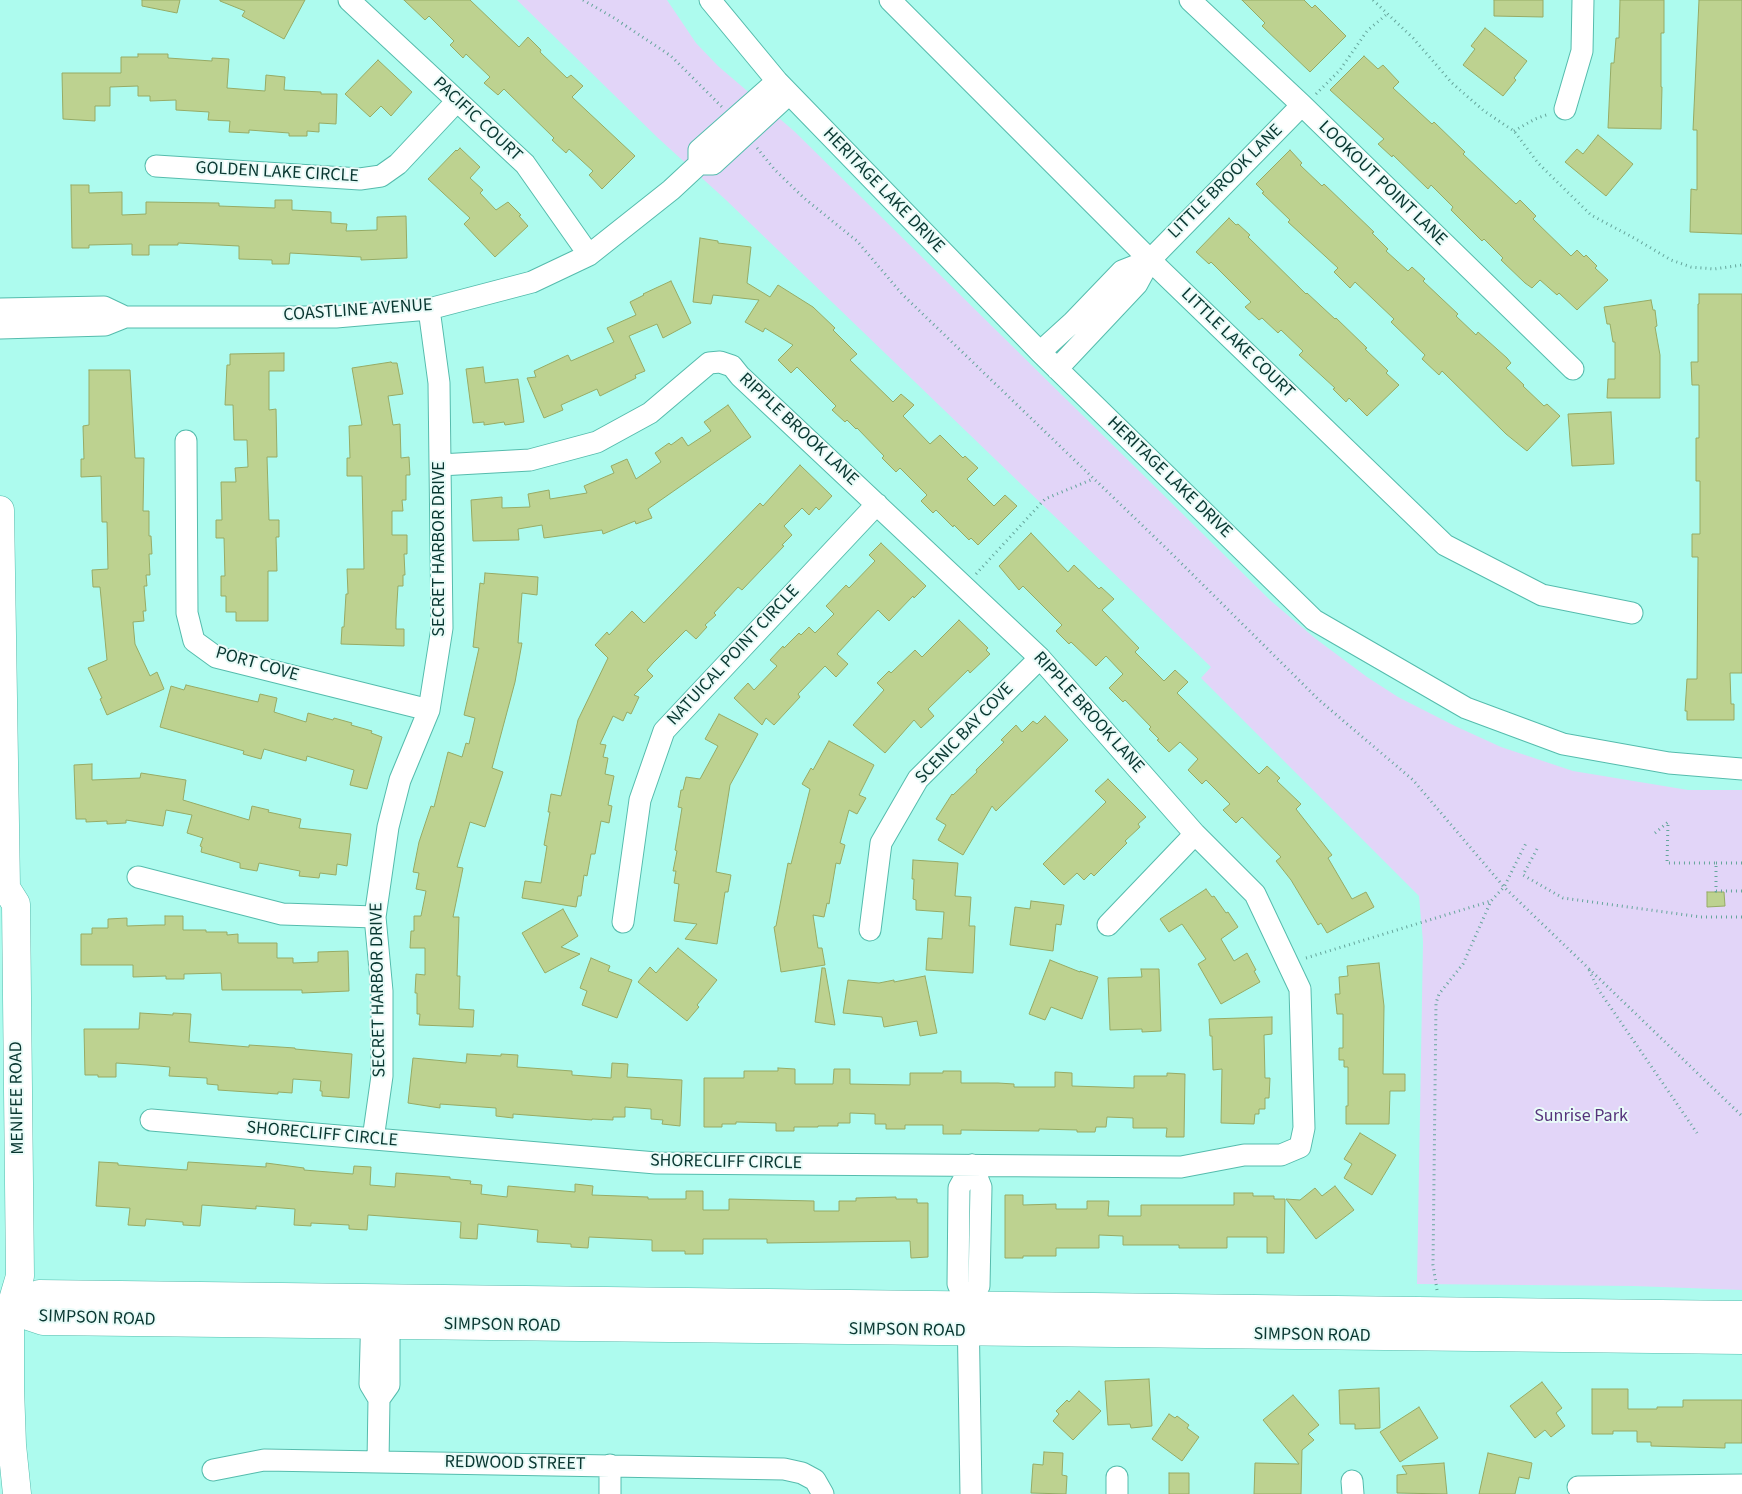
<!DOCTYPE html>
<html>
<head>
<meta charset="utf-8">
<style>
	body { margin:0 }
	canvas { display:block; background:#adfbee }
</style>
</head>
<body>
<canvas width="1742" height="1494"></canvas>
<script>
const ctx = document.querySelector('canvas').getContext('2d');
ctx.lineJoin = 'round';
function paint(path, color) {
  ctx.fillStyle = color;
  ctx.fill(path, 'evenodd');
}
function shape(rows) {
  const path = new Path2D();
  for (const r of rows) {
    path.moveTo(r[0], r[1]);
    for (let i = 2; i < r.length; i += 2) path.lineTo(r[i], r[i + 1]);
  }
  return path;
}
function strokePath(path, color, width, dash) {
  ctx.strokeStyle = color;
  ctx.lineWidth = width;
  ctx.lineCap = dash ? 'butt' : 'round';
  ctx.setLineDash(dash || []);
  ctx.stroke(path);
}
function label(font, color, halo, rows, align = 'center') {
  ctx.font = font + ' "Source Sans 3",sans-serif';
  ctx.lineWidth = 4;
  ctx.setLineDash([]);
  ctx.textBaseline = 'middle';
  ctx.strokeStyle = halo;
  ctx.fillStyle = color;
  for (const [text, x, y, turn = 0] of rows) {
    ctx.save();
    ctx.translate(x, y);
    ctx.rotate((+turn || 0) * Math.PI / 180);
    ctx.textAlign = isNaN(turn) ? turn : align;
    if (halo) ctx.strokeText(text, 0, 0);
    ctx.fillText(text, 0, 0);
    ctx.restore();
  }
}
const green = shape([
	[517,0,667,0,696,43,718,66,794,131,1271,601,1316,639,1367,677,1398,697,1455,726,1501,747,1573,771,1688,790,1742,790,1742,1290,1634,1286,1417,1284,1423,942,1419,896,1201,678,1211,667,726,200,658,138]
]);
const building = shape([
	[142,0,180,0,177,13,142,6,142,0],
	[220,0,305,0,284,39,242,16,245,11,220,1,220,0],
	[404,0,470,0,519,47,528,37,541,50,540,52,567,78,571,75,583,86,572,97,635,156,602,189,589,175,593,171,569,149,566,153,552,140,554,138,504,89,498,95,484,83,490,77,466,54,463,58,450,45,454,41,429,16,425,20,404,0],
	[1242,0,1304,0,1312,8,1315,5,1346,36,1310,72,1262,26,1265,23,1242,0],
	[1494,0,1543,0,1543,17,1494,16,1494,0],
	[1620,0,1664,0,1664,33,1661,33,1661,87,1662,87,1661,129,1608,128,1611,63,1614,63,1616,38,1619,38,1620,0],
	[1699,0,1742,0,1742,234,1690,232,1691,189,1697,190,1697,130,1693,130,1699,0],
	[1485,28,1527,61,1514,78,1516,80,1503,96,1463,65,1475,49,1471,46,1485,28],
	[138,54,168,54,168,58,212,61,212,58,229,59,227,88,265,91,266,75,285,77,284,90,321,92,321,94,337,94,336,124,319,123,319,132,307,131,307,136,289,136,289,133,249,130,249,133,229,132,230,121,208,120,209,112,176,110,176,100,150,101,150,96,138,96,138,86,110,87,110,106,95,106,95,121,63,119,62,73,121,73,121,57,138,57,138,54],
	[1364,56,1378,69,1383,65,1399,82,1393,88,1432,124,1434,122,1465,152,1463,154,1516,204,1520,200,1536,216,1533,219,1571,256,1577,250,1584,257,1586,255,1597,266,1595,268,1608,280,1577,310,1559,293,1557,295,1540,280,1532,288,1525,283,1501,260,1503,258,1484,239,1482,241,1451,210,1453,207,1431,185,1428,189,1393,155,1392,157,1378,144,1384,139,1330,90,1364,56],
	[378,60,412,92,391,116,381,106,370,117,345,94,378,60],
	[1598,135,1633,164,1606,196,1565,162,1577,149,1583,154,1598,135],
	[460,148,480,167,470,178,483,190,480,193,496,210,508,202,521,215,519,216,528,226,495,257,464,224,470,218,428,179,456,150,457,151,460,148],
	[1290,150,1302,163,1300,165,1322,186,1324,184,1374,232,1372,233,1388,249,1386,251,1408,271,1412,267,1425,279,1423,281,1458,314,1456,316,1476,335,1478,332,1507,358,1511,363,1506,368,1524,385,1523,386,1544,406,1547,404,1560,416,1527,451,1506,434,1442,371,1439,375,1422,359,1425,355,1391,322,1394,319,1355,282,1350,288,1334,272,1338,268,1288,222,1290,220,1262,193,1264,192,1256,184,1290,150],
	[71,185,89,185,89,193,122,192,122,215,146,214,146,202,219,203,219,206,275,208,275,200,292,200,292,210,331,212,331,223,347,224,346,231,377,230,377,217,406,216,407,258,361,260,361,257,290,253,289,264,272,264,272,260,239,259,239,246,178,243,178,245,149,245,149,255,132,255,132,244,89,245,89,248,72,248,71,185],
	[1229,218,1236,225,1238,224,1250,235,1248,237,1306,294,1307,293,1335,319,1336,318,1367,348,1365,349,1388,371,1386,373,1399,385,1367,416,1349,398,1346,402,1333,389,1335,388,1299,355,1303,351,1281,330,1278,333,1262,318,1259,320,1245,307,1251,302,1211,262,1209,264,1196,252,1229,218],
	[700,238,718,241,718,243,751,247,747,283,770,297,778,285,813,307,835,328,833,330,857,354,850,360,893,402,901,394,914,405,903,416,930,444,940,435,963,458,965,456,978,468,967,479,994,506,1005,495,1017,506,978,545,971,538,969,540,954,525,953,527,936,510,933,513,921,501,927,495,900,468,896,472,882,458,884,456,857,428,856,429,847,420,845,422,832,410,836,406,797,367,791,373,778,360,793,345,765,328,763,332,745,322,759,300,713,295,711,304,693,302,700,238],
	[671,281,691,323,663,338,657,324,629,336,645,371,635,375,636,378,600,396,597,389,561,405,563,410,544,418,527,378,536,377,534,371,568,355,571,361,614,342,607,328,636,315,630,302,644,295,643,294,671,281],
	[1699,294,1742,294,1742,673,1730,673,1731,704,1734,704,1734,720,1687,720,1687,711,1685,711,1687,679,1697,679,1698,557,1692,557,1692,534,1700,534,1700,481,1696,481,1696,438,1699,438,1699,385,1692,385,1691,362,1698,362,1698,304,1699,304,1699,294],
	[1651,300,1653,310,1655,310,1657,326,1655,327,1660,355,1660,398,1607,398,1608,379,1615,379,1615,342,1613,342,1610,324,1607,324,1604,307,1651,300],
	[284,353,284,371,269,371,269,410,276,409,277,457,267,457,269,520,279,520,279,537,276,537,277,571,268,571,268,621,236,621,236,612,226,612,226,596,221,596,221,576,225,576,224,538,216,538,216,520,222,520,221,482,236,482,235,468,248,467,247,440,234,440,233,405,225,405,227,365,230,365,230,354,284,353],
	[391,362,392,363,397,363,403,394,388,396,393,425,400,424,401,458,409,457,410,475,406,475,406,500,402,500,403,511,392,511,392,535,407,535,407,554,404,554,405,575,403,575,403,586,398,586,396,619,396,629,404,629,404,646,341,644,342,627,344,627,346,594,348,594,347,569,364,569,362,476,347,476,347,458,350,458,349,426,362,425,352,368,391,362],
	[483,367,485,383,518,379,524,422,505,425,504,422,484,425,484,422,473,423,466,369,483,367],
	[89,370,130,370,135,458,144,458,143,511,149,511,149,536,151,536,152,554,149,554,150,575,146,575,147,586,144,586,146,611,143,611,144,621,133,622,135,644,150,676,157,672,164,689,107,715,100,699,102,698,88,668,107,660,100,587,93,587,92,570,108,569,107,522,102,522,101,476,81,477,81,459,84,459,83,426,89,425,89,370],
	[728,405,751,437,648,509,652,518,636,524,635,521,603,534,602,530,544,538,542,525,518,529,519,540,473,541,471,500,502,497,502,508,530,507,528,494,549,490,550,499,587,493,584,486,614,473,611,466,627,459,636,479,661,462,655,453,669,443,671,445,682,437,688,446,711,431,704,422,728,405],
	[1611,412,1614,464,1572,466,1568,414,1611,412],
	[800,465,832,496,819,510,816,507,809,515,802,508,784,526,792,535,782,545,784,546,742,590,738,587,714,613,716,615,705,625,707,627,696,639,686,630,653,663,647,670,653,676,634,695,639,697,631,714,627,712,623,721,613,716,600,744,606,745,603,757,608,758,605,774,614,776,608,805,612,806,609,823,601,821,595,854,591,854,587,876,584,875,581,896,578,896,576,907,522,898,525,881,541,883,547,846,544,845,550,812,548,812,551,794,561,796,578,720,608,658,595,645,607,632,609,635,632,611,644,623,760,503,763,506,800,465],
	[1031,533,1068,572,1074,565,1099,589,1101,587,1114,599,1102,610,1139,648,1135,652,1164,681,1175,670,1188,682,1177,693,1259,774,1267,766,1280,778,1277,781,1301,804,1296,809,1332,855,1328,858,1352,899,1366,892,1374,907,1327,933,1321,923,1318,925,1291,880,1276,861,1281,857,1242,817,1236,823,1223,810,1230,804,1206,780,1202,784,1188,770,1198,759,1180,742,1169,752,1157,740,1159,739,1149,729,1151,727,1125,700,1123,702,1109,688,1123,674,1106,656,1096,666,1071,642,1069,644,1056,631,1062,625,1023,586,1019,590,999,566,1031,533],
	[881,543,926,586,914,598,913,596,889,621,878,610,837,654,848,664,836,677,825,666,798,694,800,697,774,725,766,718,762,725,734,698,748,683,754,690,777,666,770,660,783,646,784,648,799,633,801,635,809,627,815,633,834,614,826,606,846,585,849,588,875,561,869,555,881,543],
	[485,573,538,577,537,595,522,593,518,643,522,643,515,682,492,768,503,772,485,827,470,822,457,867,463,868,453,917,459,917,457,976,460,976,459,1009,474,1010,473,1027,419,1025,420,1014,417,1014,417,993,415,993,416,974,425,975,425,948,410,948,411,931,414,931,414,916,421,916,426,891,416,889,419,873,413,872,419,842,431,806,434,807,448,752,462,757,466,743,469,744,475,718,464,715,479,648,473,647,480,583,484,584,485,573],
	[959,620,988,648,986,650,990,654,970,673,968,670,928,709,934,716,921,728,914,720,885,753,853,725,884,690,877,683,889,671,891,673,915,650,922,657,959,620],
	[186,685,258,702,260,694,277,698,274,712,306,722,308,713,333,720,334,718,352,723,351,725,372,731,371,733,382,737,367,789,350,785,354,770,307,756,306,761,264,749,261,759,243,754,244,751,160,727,171,686,184,690,186,685],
	[719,714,758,734,730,785,716,872,731,875,728,892,725,892,717,944,685,939,697,924,674,921,679,884,674,883,676,871,673,871,677,851,675,850,682,808,678,807,681,790,683,790,686,777,700,779,718,746,705,739,719,714],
	[1045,716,1068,740,996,811,992,806,963,855,938,840,946,825,936,819,952,794,953,795,977,772,976,770,1004,742,1001,740,1016,725,1022,732,1033,721,1037,724,1045,716],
	[829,741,874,765,859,795,866,798,857,814,849,810,840,843,845,845,840,864,836,863,829,904,827,903,824,917,813,915,818,948,822,948,825,965,781,972,774,927,776,926,788,863,791,864,810,789,802,784,811,768,813,770,829,741],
	[92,764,92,780,140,778,141,773,186,780,183,800,249,820,252,806,269,810,268,812,301,819,299,828,351,834,347,866,337,864,336,875,320,873,319,878,299,876,300,871,259,863,257,871,240,868,240,863,201,852,202,847,200,846,203,838,187,833,192,815,166,810,163,826,126,820,126,823,107,824,107,821,86,822,86,819,76,819,74,765,92,764],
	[1108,779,1146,817,1138,824,1140,827,1125,841,1127,843,1094,876,1091,873,1084,880,1077,873,1064,885,1043,864,1106,802,1095,791,1108,779],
	[913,860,958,863,955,896,971,897,969,926,975,926,973,973,926,970,928,938,942,939,944,912,916,910,916,900,913,899,914,879,912,879,913,860],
	[1206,889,1212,897,1214,896,1226,913,1228,912,1238,927,1221,939,1234,961,1247,953,1256,970,1254,971,1260,982,1221,1004,1198,964,1206,959,1182,924,1169,932,1160,919,1206,889],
	[1707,892,1724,892,1725,906,1707,907,1707,892],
	[1031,901,1064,905,1061,925,1056,924,1053,951,1010,945,1015,907,1030,909,1031,901],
	[563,909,578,936,561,947,580,954,545,973,522,933,563,909],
	[165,916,183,916,183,930,206,930,206,932,227,932,227,935,238,934,238,943,277,943,277,958,293,958,293,963,318,962,318,952,348,951,349,991,302,993,302,990,222,990,221,973,184,974,184,979,166,979,166,976,133,977,133,965,81,965,81,934,92,934,92,928,108,928,108,919,127,918,127,926,155,925,165,925,165,916],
	[678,948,717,980,697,1005,699,1007,687,1021,638,982,650,967,656,973,678,948],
	[591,958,610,966,608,971,632,980,617,1018,582,1005,587,991,580,988,591,958],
	[1050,960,1080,972,1080,971,1098,977,1082,1019,1051,1007,1045,1020,1029,1014,1050,960],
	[1379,963,1384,1006,1383,1074,1405,1074,1405,1091,1390,1091,1389,1124,1346,1124,1346,1106,1348,1106,1348,1067,1344,1067,1344,1060,1339,1060,1339,1048,1343,1048,1343,1014,1337,1014,1335,994,1340,994,1339,977,1348,976,1347,966,1379,963],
	[822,968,825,968,835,1025,815,1022,822,968],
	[1141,969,1159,969,1161,1031,1142,1032,1142,1029,1110,1030,1108,978,1142,977,1141,969],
	[925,976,937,1033,920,1036,917,1021,884,1027,882,1017,843,1013,848,980,879,983,894,980,894,982,925,976],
	[140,1013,173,1015,173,1013,191,1014,189,1042,249,1047,249,1045,295,1048,295,1049,352,1054,349,1098,322,1096,322,1091,320,1091,321,1081,293,1079,292,1093,278,1092,278,1094,218,1090,218,1085,207,1084,207,1078,169,1076,170,1067,147,1065,116,1063,116,1077,98,1077,98,1075,85,1075,84,1029,139,1029,140,1013],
	[1272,1017,1272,1034,1264,1035,1265,1078,1270,1078,1269,1098,1265,1098,1265,1109,1259,1109,1259,1114,1255,1114,1254,1124,1221,1123,1222,1069,1213,1070,1212,1036,1210,1036,1209,1019,1272,1017],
	[467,1054,501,1056,501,1054,518,1055,517,1067,572,1071,572,1075,611,1078,612,1063,628,1064,627,1077,682,1080,680,1126,662,1124,663,1120,651,1119,651,1109,625,1107,625,1117,613,1117,613,1120,592,1119,592,1120,513,1114,513,1118,496,1116,496,1108,440,1104,440,1108,408,1103,413,1058,466,1063,467,1054],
	[778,1068,795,1069,795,1084,833,1084,834,1069,850,1069,850,1084,910,1085,910,1073,943,1073,943,1071,961,1071,961,1083,998,1083,1014,1084,1014,1087,1055,1087,1055,1072,1072,1073,1072,1086,1134,1088,1134,1076,1167,1076,1167,1073,1185,1074,1184,1137,1166,1137,1167,1128,1133,1128,1133,1118,1107,1117,1106,1127,1096,1127,1095,1132,1077,1132,1077,1130,1039,1129,1039,1131,961,1130,961,1134,943,1134,943,1125,905,1125,905,1129,886,1129,886,1124,875,1124,875,1114,850,1113,850,1123,838,1123,838,1126,818,1126,818,1127,794,1127,794,1131,776,1131,776,1123,736,1122,736,1124,722,1124,722,1127,704,1127,704,1078,744,1078,744,1071,778,1071,778,1068],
	[1360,1133,1396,1155,1372,1195,1344,1178,1352,1164,1344,1159,1360,1133],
	[99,1162,118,1163,118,1165,187,1170,188,1162,266,1167,266,1163,304,1168,304,1170,353,1174,354,1166,371,1167,370,1185,395,1187,396,1173,450,1177,450,1179,471,1181,470,1184,482,1185,481,1194,507,1197,508,1186,575,1192,575,1184,593,1186,592,1195,648,1197,648,1199,686,1199,686,1191,703,1191,703,1210,729,1210,729,1199,814,1201,814,1211,839,1211,839,1201,856,1201,856,1198,896,1197,896,1199,917,1199,917,1203,928,1203,928,1257,911,1258,910,1241,767,1243,767,1239,703,1239,703,1254,685,1254,685,1251,652,1251,652,1240,589,1237,588,1248,571,1247,571,1244,537,1242,538,1230,478,1224,477,1239,460,1238,461,1222,368,1215,367,1230,349,1229,349,1225,311,1223,311,1226,294,1225,295,1209,256,1206,256,1209,202,1205,200,1226,183,1225,183,1222,146,1219,145,1226,128,1225,130,1208,96,1206,99,1162],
	[1335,1186,1354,1210,1316,1239,1286,1199,1300,1200,1315,1188,1322,1196,1335,1186],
	[1234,1193,1253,1193,1253,1196,1274,1196,1274,1199,1285,1199,1284,1253,1267,1253,1267,1237,1227,1237,1227,1248,1179,1248,1179,1245,1123,1245,1123,1236,1099,1235,1099,1248,1056,1248,1056,1256,1023,1256,1023,1258,1005,1258,1005,1195,1023,1195,1023,1205,1056,1204,1056,1209,1087,1209,1087,1201,1109,1201,1108,1216,1141,1216,1141,1205,1234,1205,1234,1193],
	[1149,1379,1152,1426,1131,1428,1130,1424,1108,1425,1105,1381,1149,1379],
	[1542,1382,1562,1408,1556,1413,1565,1426,1551,1437,1545,1430,1535,1438,1510,1406,1542,1382],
	[1379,1388,1380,1428,1355,1429,1355,1424,1340,1424,1339,1390,1379,1388],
	[1592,1389,1628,1389,1628,1409,1657,1409,1657,1407,1683,1407,1683,1400,1742,1400,1742,1443,1725,1443,1725,1448,1651,1446,1651,1442,1637,1442,1637,1431,1613,1431,1613,1434,1592,1434,1592,1389],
	[1079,1391,1101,1411,1073,1440,1053,1421,1059,1414,1056,1411,1067,1400,1069,1402,1079,1391],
	[1293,1395,1319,1425,1308,1434,1314,1440,1302,1450,1301,1494,1254,1494,1255,1463,1299,1464,1263,1420,1293,1395],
	[1419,1407,1438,1438,1400,1462,1380,1432,1419,1407],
	[1169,1414,1175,1418,1177,1416,1189,1425,1187,1428,1199,1437,1182,1461,1152,1439,1169,1414],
	[1044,1452,1063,1453,1062,1475,1067,1476,1066,1494,1031,1493,1033,1464,1043,1465,1044,1452],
	[1488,1453,1532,1463,1529,1479,1519,1477,1515,1494,1479,1494,1488,1453],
	[1444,1463,1447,1494,1397,1493,1397,1475,1407,1474,1402,1466,1444,1463],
	[1169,1473,1189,1473,1189,1494,1169,1494,1169,1473]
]);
const path = shape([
	[583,0,614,18,671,56,722,107],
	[1373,0,1413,38,1452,83,1484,111,1514,131,1538,163,1591,215,1634,238,1671,260,1691,267,1714,269,1742,265],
	[1316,94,1340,70,1367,31,1387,14],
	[1514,131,1535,119,1549,114],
	[757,148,775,170,804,198,857,241,902,294,1170,552,1319,700,1413,780,1504,887,1742,1116],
	[976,574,1045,499,1093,479],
	[1655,833,1668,822,1667,863,1716,863,1716,891,1742,891],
	[1537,849,1523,875,1563,898,1701,917,1742,917],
	[1716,863,1742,863],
	[1306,958,1491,901],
	[1589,970,1598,989,1697,1133],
	[1437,1290,1433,1265,1436,1003,1439,994,1463,964,1491,901,1504,887,1526,843]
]);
const minor = shape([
	[349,0,525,164,589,255],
	[710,0,777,81,1040,352,1314,620,1466,708,1563,744,1669,763,1742,769],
	[890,0,1150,260,1445,545,1542,595,1632,613],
	[1190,0,1302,105,1573,369],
	[1565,109,1582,51,1583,0],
	[699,164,699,150,777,81],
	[156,166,360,179,381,176,398,164,457,101],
	[0,309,104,307,125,317],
	[0,328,105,325,125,317,336,317,429,309,532,282,589,255,671,190,699,164,713,164,789,94],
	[1040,352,1073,322,1122,271,1150,260],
	[1057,369,1137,284,1150,260,1302,105],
	[186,441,187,613,194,641,216,657,429,710],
	[138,877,282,914,375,917],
	[623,922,640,800,664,731,877,504],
	[1108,925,1195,834],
	[870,930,881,843,918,779,1040,658],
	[151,1120,656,1163,1181,1167,1244,1155,1281,1155,1300,1147,1304,1128,1300,989,1255,894,1195,834,1040,658,740,376,732,366,720,362,709,363,650,413,597,442,530,460,440,465],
	[373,1139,382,1076,382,991,375,917,388,827,400,780,429,710,442,628,439,383,429,309],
	[968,1306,979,1286,981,1187,972,1165],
	[372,1309,370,1384,379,1399,378,1462],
	[379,1399,389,1385,389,1310],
	[213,1470,264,1460,784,1469,802,1473,815,1480,823,1494],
	[1352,1481,1353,1494],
	[1578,1487,1742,1485],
	[610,1494,610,1465],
	[971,1494,968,1306,958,1284,959,1188,972,1165],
	[1117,1494,1117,1477]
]);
const major = shape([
	[0,510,6,888,16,904,20,1276,10,1310,10,1388,12,1445,17,1494],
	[10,1310,39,1294,1742,1315],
	[10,1310,43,1321,1742,1340]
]);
const streetNames = [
	["PACIFIC COURT",477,120,43],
	["GOLDEN LAKE CIRCLE",277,173,3],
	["LITTLE BROOK LANE",1226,182,-45],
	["LOOKOUT POINT LANE",1382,184,44],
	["HERITAGE LAKE DRIVE",883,191,46],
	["COASTLINE AVENUE",358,311,-4],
	["LITTLE LAKE COURT",1237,344,44],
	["RIPPLE BROOK LANE",798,430,43],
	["HERITAGE LAKE DRIVE",1169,478,44],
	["SECRET HARBOR DRIVE",440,549,-90],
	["NATUICAL POINT CIRCLE",734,656,-47],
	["PORT COVE",257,665,16],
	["RIPPLE BROOK LANE",1088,713,48],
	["SCENIC BAY COVE",965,734,-46],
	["SECRET HARBOR DRIVE",379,990,-91],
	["MENIFEE ROAD",18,1098,-91],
	["SHORECLIFF CIRCLE",322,1135,5],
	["SHORECLIFF CIRCLE",726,1163,1],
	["SIMPSON ROAD",97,1319,2],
	["SIMPSON ROAD",502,1326,1],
	["SIMPSON ROAD",907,1331,1],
	["SIMPSON ROAD",1312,1336,1],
	["REDWOOD STREET",515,1464,1]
];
const parkNames = [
	["Sunrise Park",1581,1117]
];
paint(green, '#e2d5f8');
paint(building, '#bdd290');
strokePath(building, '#96ab65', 1);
strokePath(minor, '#55bcad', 23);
strokePath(major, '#55bcad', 29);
strokePath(path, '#65a59b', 3, [1, 4]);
strokePath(minor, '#fff', 21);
strokePath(major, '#fff', 28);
label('18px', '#093731', '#e9fbf8', streetNames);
label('18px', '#56347c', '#e9fbf8', parkNames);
</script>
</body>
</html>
